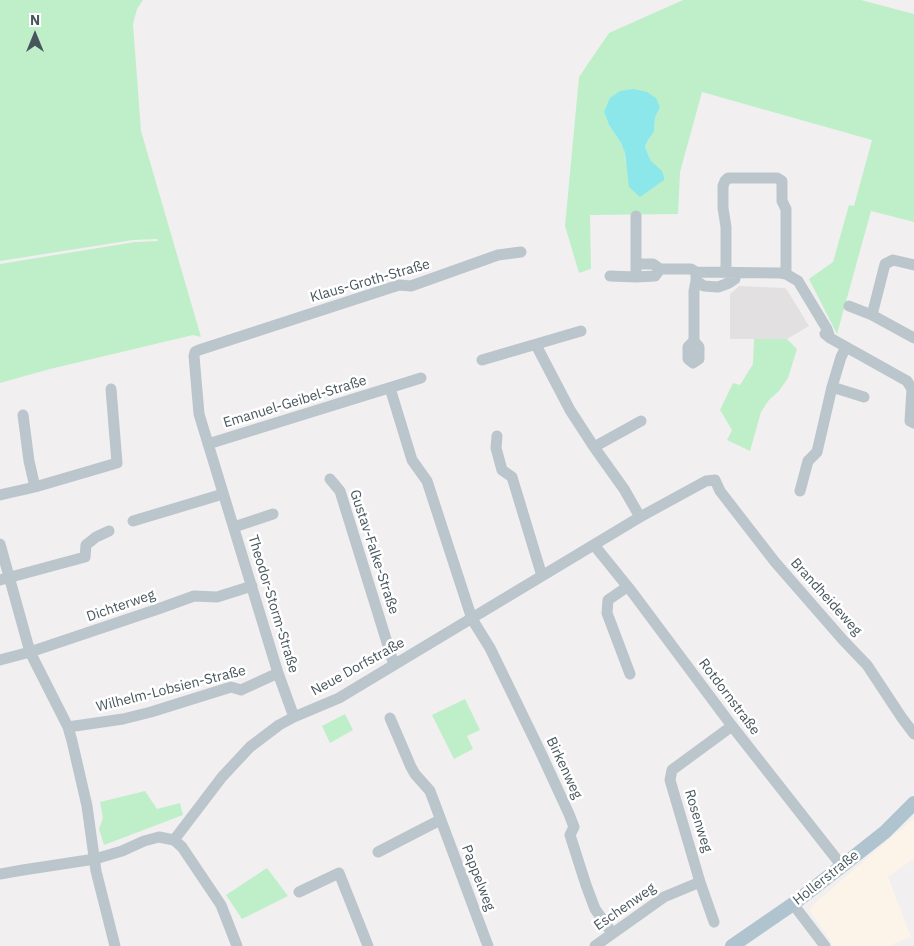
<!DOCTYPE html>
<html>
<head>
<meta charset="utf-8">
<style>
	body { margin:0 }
	#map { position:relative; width:914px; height:946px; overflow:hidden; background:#f2eff0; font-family:"IBM Plex Sans",sans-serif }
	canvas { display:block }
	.north { position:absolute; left:10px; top:10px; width:50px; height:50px; -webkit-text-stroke:4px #fff; paint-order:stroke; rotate:0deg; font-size:14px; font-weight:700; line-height:20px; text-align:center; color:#47565d }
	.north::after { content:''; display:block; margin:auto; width:18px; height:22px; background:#47565d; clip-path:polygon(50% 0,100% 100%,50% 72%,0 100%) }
</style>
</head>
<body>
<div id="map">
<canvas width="914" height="946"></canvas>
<div class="north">N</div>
</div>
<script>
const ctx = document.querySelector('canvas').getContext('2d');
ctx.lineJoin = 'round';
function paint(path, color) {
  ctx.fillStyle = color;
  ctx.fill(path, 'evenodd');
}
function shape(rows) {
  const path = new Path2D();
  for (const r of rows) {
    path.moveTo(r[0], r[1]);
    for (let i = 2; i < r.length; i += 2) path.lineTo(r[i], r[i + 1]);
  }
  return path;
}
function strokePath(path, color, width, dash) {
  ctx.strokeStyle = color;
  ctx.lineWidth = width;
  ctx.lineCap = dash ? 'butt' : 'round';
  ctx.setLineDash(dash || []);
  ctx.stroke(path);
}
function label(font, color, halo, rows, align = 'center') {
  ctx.font = font + ' "IBM Plex Sans",sans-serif';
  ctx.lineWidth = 5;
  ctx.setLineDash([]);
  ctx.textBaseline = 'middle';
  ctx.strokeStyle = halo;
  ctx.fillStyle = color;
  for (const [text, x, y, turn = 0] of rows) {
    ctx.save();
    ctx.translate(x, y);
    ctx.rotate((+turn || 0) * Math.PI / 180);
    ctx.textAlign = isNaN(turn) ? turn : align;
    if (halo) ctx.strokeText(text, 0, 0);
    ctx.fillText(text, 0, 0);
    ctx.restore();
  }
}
const commercial = shape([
	[914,818,914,858,888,877,911,937,888,946,832,946,830,940,809,910,816,902]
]);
const education = shape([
	[739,286,785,288,787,290,809,326,787,339,730,339,730,294]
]);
const green = shape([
	[0,0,143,0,137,9,133,24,141,131,201,337,193,335,50,369,0,383,0,264,135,242,158,241,157,239,133,240,0,261],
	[683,0,861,0,914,14,914,222,871,211,837,334,809,279,833,262,849,205,854,206,872,140,702,92,680,172,678,214,590,215,591,269,579,273,565,226,579,77,609,33],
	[660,107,655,118,654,132,648,140,645,147,651,161,626,164,625,153,621,143,609,125,604,112],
	[754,339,787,339,797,349,788,378,779,391,769,400,761,412,750,451,727,440,732,430,720,410,733,383,740,385,753,364],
	[465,699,480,730,467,736,473,749,454,759,432,715],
	[345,714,353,730,330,743,322,726],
	[145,791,157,809,180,803,183,815,104,845,99,829,103,818,100,802],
	[267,868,288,896,242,919,226,895]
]);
const water = shape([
	[634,89,647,92,656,98,660,107,655,118,654,132,648,140,645,147,651,161,662,171,664,177,664,180,640,197,629,187,625,153,621,143,609,125,604,112,610,98,620,91]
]);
const minor = shape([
	[636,216,636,264],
	[660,269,691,269,696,272],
	[726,273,726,227,723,208,723,186,725,181,728,178,777,178,782,181,782,201,786,209,786,274],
	[735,273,735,279,729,283,718,287,704,286,696,281,696,272,780,273,786,274,798,281,827,329,830,338],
	[610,276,636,277,636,264,653,264,660,269,655,276,636,277],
	[849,306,872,315,914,338],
	[872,315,885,264,893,260,914,265],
	[825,334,830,338,907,381,912,389,910,421,914,423],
	[694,341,688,347,688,359,693,363,699,359,699,347,694,341,694,291,696,281],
	[536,345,570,410,594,447,624,489,640,517],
	[482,360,581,331],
	[832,387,864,397],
	[390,388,412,460,427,481,472,619,490,648,540,751,569,814,574,827,570,835,586,885,595,909,612,933],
	[23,415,29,461,35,487],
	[497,436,496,448,502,470,512,477,542,576],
	[208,444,421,378],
	[594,447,641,421],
	[330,479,340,491,394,665],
	[800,491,808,461,817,452,832,387,841,357,846,347],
	[0,495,35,487,117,463,111,389],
	[133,521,223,494],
	[234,527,273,514],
	[0,544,30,652,68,727,72,741,87,806,96,871,115,946],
	[594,545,632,592,732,726,842,866],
	[0,580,85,557,86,545,96,537,109,531],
	[627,587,608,600,607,613,630,674],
	[0,660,30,652,158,609,194,596,217,597,252,586],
	[294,717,278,673,199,414,194,356,195,352,199,350,399,285,411,286,498,255,521,252],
	[390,718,411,767,415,774,430,791,488,946],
	[68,727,123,719,151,712,231,687,241,690,278,673],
	[174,840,222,777,250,747,279,725,294,717,339,698,640,517,706,481,715,480,720,491,775,562,843,640,867,665,902,718,914,734],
	[378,852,440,820],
	[0,874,23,870,95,859,122,851,144,841,159,837,174,840,182,847,221,905,237,946],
	[299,892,339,873,368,946],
	[793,904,825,946],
	[714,922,700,882,670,780,672,770,732,726],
	[595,946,664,897,700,882]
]);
const major = shape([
	[732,946,793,904,842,866,885,832,914,803]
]);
const streetNames = [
	["Klaus-Groth-Straße",370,281,-16],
	["Emanuel-Geibel-Straße",295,402,-17],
	["Gustav-Falke-Straße",374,552,72],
	["Brandheideweg",826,597,48],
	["Theodor-Storm-Straße",273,604,73],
	["Dichterweg",121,606,-19],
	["Neue Dorfstraße",358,667,-29],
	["Wilhelm-Lobsien-Straße",171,689,-14],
	["Rotdornstraße",729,697,53],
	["Birkenweg",564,768,65],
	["Rosenweg",698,821,73],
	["Pappelweg",478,878,69],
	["Hollerstraße",826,878,-38],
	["Eschenweg",625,907,-35]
];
paint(commercial, '#fcf3e9');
paint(education, '#e3e0e2');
paint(green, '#beefc9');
paint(water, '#8ce7eb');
strokePath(minor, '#bbc6cc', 11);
strokePath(major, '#afc4ce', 14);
label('14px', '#47565d', '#fff', streetNames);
</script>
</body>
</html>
